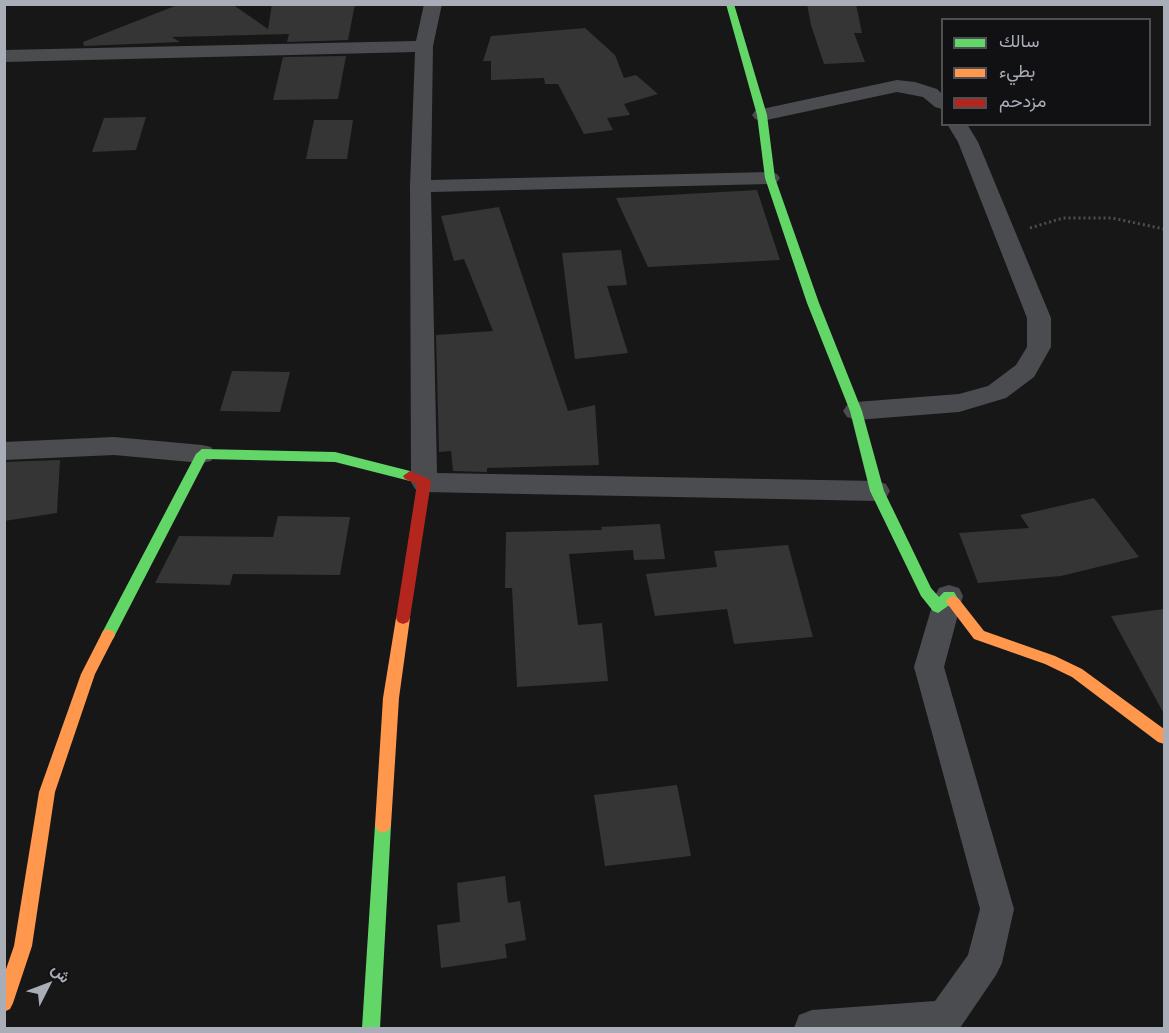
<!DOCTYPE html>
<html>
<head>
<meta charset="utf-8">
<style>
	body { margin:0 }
	#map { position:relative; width:1169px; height:1033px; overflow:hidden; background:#171717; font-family:"PT Sans",Vazirmatn,sans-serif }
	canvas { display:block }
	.frame { position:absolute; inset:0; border:6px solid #a8adb8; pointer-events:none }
	.legend { position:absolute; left:941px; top:18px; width:210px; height:108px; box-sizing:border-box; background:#111113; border:2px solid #4d4f55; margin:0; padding:8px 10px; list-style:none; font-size:18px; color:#a8adb8 }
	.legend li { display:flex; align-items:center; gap:12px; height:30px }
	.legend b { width:30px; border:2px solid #4d4f55 }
	.north { position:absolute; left:18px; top:955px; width:60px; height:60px; -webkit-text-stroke:4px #111113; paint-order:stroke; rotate:48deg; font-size:16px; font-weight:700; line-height:24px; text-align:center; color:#a8adb8 }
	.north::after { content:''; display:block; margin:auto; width:21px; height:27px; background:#a8adb8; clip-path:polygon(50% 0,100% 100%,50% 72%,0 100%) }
</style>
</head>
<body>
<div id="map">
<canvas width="1169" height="1033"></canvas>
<div class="frame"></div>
<ul class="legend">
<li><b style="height:8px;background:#63d668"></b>سالك</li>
<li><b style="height:8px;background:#ff974d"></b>بطيء</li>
<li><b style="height:8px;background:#b3261e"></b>مزدحم</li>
</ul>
<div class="north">ش</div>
</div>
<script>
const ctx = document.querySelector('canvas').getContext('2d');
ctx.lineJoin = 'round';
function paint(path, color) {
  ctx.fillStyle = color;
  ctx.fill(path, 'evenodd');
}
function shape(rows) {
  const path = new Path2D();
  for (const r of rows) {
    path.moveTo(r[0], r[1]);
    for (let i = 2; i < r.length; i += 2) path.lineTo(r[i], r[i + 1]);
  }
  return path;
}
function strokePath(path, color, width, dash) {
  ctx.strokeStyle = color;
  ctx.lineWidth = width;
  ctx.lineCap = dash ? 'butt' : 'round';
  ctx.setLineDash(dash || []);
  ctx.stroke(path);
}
const building = shape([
	[180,4,232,4,268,29,272,4,355,4,348,40,287,42,289,34,172,37,180,42,84,46,83,42],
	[807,4,856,4,862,33,854,33,865,62,824,64,811,25],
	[585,28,615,55,624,78,636,75,658,94,624,104,630,115,607,118,613,130,584,134,558,84,545,84,544,78,491,80,491,61,483,61,491,36],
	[346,56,338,99,273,100,283,57],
	[146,117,136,150,92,152,104,118],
	[314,120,353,120,347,159,306,159],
	[757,190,780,260,648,267,616,198],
	[499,207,568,411,595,405,599,465,487,468,487,472,453,471,451,451,439,452,436,335,493,331,464,259,454,261,441,216],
	[621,250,627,285,607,286,628,353,575,359,562,253],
	[232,371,290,372,280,412,220,411],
	[60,460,57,513,4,521,4,462],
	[1094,498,1139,557,1061,576,978,583,959,533,1029,528,1020,515],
	[278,516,350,517,340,575,233,574,230,585,155,583,179,536,273,537],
	[660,524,665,559,634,560,633,550,569,554,578,625,602,623,608,681,517,687,512,588,505,588,506,532,602,530,601,527],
	[788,545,813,637,734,644,727,609,655,616,646,574,717,567,714,551],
	[1164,609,1164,714,1111,616],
	[677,785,691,856,605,866,594,795],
	[505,876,508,903,520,901,526,940,505,944,507,958,441,968,437,925,460,922,457,883]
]);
const path = shape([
	[1030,228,1063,218,1112,218,1164,229]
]);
const street = shape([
	[424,4,442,4,433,46,431,180,770,172,777,174,780,178,777,182,770,184,431,192,437,473,877,481,886,484,890,491,886,498,877,501,424,492,415,489,411,482,410,186,415,52,4,62,4,50,416,41,424,4],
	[897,80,915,82,937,89,942,94,942,109,935,107,923,97,897,92,762,121,755,119,752,115,755,111,762,109,897,80],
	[947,124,967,124,978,142,1051,318,1051,347,1034,377,1006,398,959,412,856,420,847,417,843,411,847,405,856,402,959,394,988,386,1016,365,1027,347,1027,318,958,142,947,124],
	[114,437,202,445,211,447,215,454,211,461,202,463,114,455,4,460,4,442,114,437],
	[949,585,959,588,963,596,944,667,1014,909,1002,963,996,975,960,1028,794,1028,799,1015,812,1010,935,1001,968,955,980,909,914,667,935,596,939,588,949,585]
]);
const fast = shape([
	[726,4,734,4,767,115,775,178,819,303,862,411,884,491,931,588,939,597,944,592,954,592,960,602,958,606,948,606,938,613,933,611,921,596,870,491,850,411,807,303,765,178,757,115,726,4],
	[202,449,335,452,410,471,417,476,410,481,335,462,206,459,113,639,108,641,103,639,101,635,103,631,196,454,202,449],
	[383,817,389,820,391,825,380,1028,362,1028,375,825,377,820,383,817]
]);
const slow = shape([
	[953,596,958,598,984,631,1055,656,1082,669,1164,729,1164,744,1158,742,1072,677,1045,664,974,639,946,602,948,598,953,596],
	[403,612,408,614,410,618,399,698,391,825,389,830,383,833,377,830,375,825,383,698,396,618,398,614,403,612],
	[108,629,113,631,115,635,95,674,55,792,32,946,13,1003,10,1009,4,1012,4,975,14,946,39,792,81,674,103,631,108,629]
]);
const jam = shape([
	[410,471,429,479,431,482,410,618,408,622,403,624,398,622,396,618,417,484,405,479,403,476,410,471]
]);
paint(building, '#353536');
strokePath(path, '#4d4e52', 3, [2, 3]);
paint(street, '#4b4c50');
paint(fast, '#63d668');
paint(slow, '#ff974d');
paint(jam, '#b3261e');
</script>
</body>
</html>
